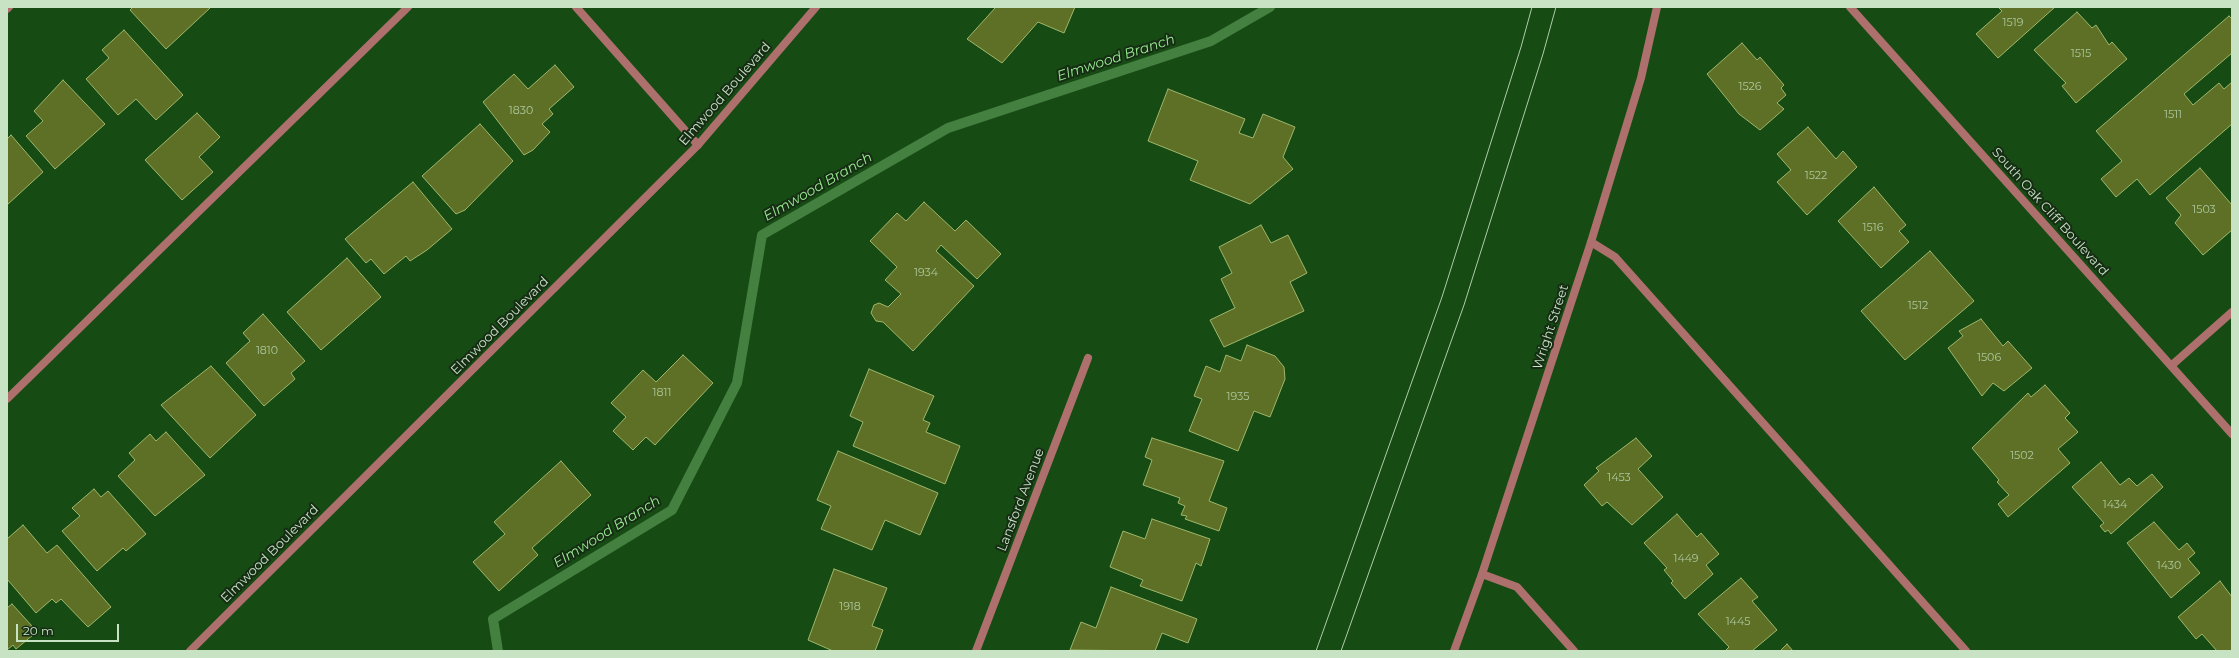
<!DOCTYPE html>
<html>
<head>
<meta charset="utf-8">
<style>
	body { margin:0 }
	#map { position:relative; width:2239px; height:658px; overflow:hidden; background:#174b14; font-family:Montserrat,sans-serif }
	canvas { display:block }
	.frame { position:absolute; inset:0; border:8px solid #c7e3c4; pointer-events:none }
	.scale { position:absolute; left:16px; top:624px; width:103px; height:18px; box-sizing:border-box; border:2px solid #c7e3c4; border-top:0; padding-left:5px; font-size:12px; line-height:14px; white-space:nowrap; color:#c7e3c4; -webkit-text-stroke:3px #162c14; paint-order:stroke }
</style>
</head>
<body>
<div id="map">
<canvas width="2239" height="658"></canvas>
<div class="frame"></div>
<div class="scale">20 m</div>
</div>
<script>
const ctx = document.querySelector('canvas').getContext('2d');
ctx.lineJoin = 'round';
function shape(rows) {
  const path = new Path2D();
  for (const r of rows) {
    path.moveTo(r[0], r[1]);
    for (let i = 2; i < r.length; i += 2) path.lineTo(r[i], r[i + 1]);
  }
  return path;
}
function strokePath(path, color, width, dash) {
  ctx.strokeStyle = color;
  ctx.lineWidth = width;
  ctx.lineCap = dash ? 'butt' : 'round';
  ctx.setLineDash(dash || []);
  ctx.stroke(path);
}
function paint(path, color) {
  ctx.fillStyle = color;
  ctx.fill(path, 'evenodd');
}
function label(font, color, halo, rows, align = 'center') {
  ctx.font = font + ' Montserrat,sans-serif';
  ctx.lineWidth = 4;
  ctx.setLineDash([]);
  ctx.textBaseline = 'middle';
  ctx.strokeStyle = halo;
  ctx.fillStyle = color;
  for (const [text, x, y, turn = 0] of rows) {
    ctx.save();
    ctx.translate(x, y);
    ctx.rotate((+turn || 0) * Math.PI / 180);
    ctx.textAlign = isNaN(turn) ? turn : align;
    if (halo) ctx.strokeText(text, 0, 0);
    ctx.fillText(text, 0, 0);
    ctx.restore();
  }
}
const stream = shape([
	[498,651,493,619,672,510,737,383,762,235,948,128,1211,41,1270,7]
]);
const building = shape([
	[133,7,209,7,210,8,166,49,130,10,133,7],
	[996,7,1075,7,1064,33,1038,22,1002,63,967,39,996,7],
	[1998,7,2055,7,1998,58,1976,34,2002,11,1998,7],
	[2077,12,2092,28,2096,25,2109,45,2112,42,2127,59,2076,103,2062,86,2066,83,2034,50,2077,12],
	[2229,16,2232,19,2232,53,2184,94,2193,105,2219,83,2224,89,2232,82,2232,124,2150,195,2137,179,2116,197,2101,179,2122,161,2096,131,2229,16],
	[124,30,183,95,156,120,136,99,118,115,86,79,109,58,102,50,124,30],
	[1742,43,1757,60,1760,57,1784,85,1781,88,1786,95,1777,103,1784,109,1760,130,1739,114,1707,74,1742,43],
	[555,65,574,87,549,109,553,114,542,124,550,132,533,150,524,155,483,102,514,74,528,89,555,65],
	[63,80,105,124,55,169,26,136,43,121,34,111,63,80],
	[1168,89,1245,119,1239,133,1253,138,1263,114,1295,127,1283,157,1293,169,1250,204,1190,180,1198,161,1148,141,1168,89],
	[197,113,220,137,199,157,213,172,182,200,145,160,197,113],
	[480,124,513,161,465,210,456,214,422,176,480,124],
	[1808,127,1836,159,1843,151,1857,167,1807,215,1777,182,1791,170,1777,154,1808,127],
	[11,135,43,172,7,205,7,139,11,135],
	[2200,168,2232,205,2232,230,2203,255,2175,223,2181,215,2166,198,2200,168],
	[413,182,452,229,427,250,410,261,406,256,384,274,371,259,366,263,345,239,413,182],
	[1874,187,1906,225,1899,231,1909,242,1881,268,1838,221,1874,187],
	[924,202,955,231,966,220,1001,254,977,279,941,245,936,251,974,286,913,351,883,322,876,321,871,313,874,305,879,303,888,307,901,294,885,280,897,267,870,241,897,213,906,221,924,202],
	[1261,225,1271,243,1288,235,1307,273,1290,282,1304,311,1224,347,1210,320,1235,308,1221,279,1232,273,1219,247,1261,225],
	[1930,251,1974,301,1905,360,1861,311,1930,251],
	[347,258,381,297,321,350,287,312,347,258],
	[263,314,305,361,291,373,295,379,264,406,226,363,250,341,243,333,263,314],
	[1981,319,2003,346,2008,341,2032,368,2004,391,1993,383,1982,396,1948,348,1963,336,1959,331,1981,319],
	[1247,345,1275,356,1284,367,1285,379,1270,417,1254,411,1238,451,1189,431,1202,399,1194,396,1206,366,1220,372,1226,355,1241,361,1247,345],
	[683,355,713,383,655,445,646,437,633,450,613,431,626,417,611,403,643,370,656,382,683,355],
	[211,366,256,415,210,458,161,405,211,366],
	[869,369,934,396,923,420,930,423,926,432,960,446,945,484,853,446,863,422,850,416,869,369],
	[2045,385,2070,413,2065,418,2078,432,2058,449,2070,463,2008,517,1998,504,2009,495,1997,482,1999,480,1972,448,2028,393,2031,397,2045,385],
	[166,432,205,475,155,516,118,476,135,460,129,453,150,434,156,441,166,432],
	[1152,438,1224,461,1209,501,1227,508,1219,531,1185,519,1187,516,1181,515,1185,506,1178,503,1180,498,1143,485,1152,460,1145,457,1152,438],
	[1636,438,1652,456,1638,469,1663,497,1632,525,1607,502,1602,506,1584,485,1599,471,1596,468,1636,438],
	[838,451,938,493,920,535,885,520,872,550,821,529,831,506,817,500,838,451],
	[561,461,591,495,532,548,538,555,499,591,473,562,505,534,494,522,561,461],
	[2101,462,2120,485,2129,478,2137,486,2152,474,2163,487,2111,534,2108,530,2105,532,2100,526,2104,523,2072,487,2101,462],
	[94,489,101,497,108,491,146,534,126,551,123,548,97,571,62,531,80,516,72,508,94,489],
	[1677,514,1697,537,1701,533,1719,554,1706,565,1713,574,1685,599,1671,583,1673,581,1664,570,1667,568,1644,543,1677,514],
	[1152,519,1210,539,1201,566,1196,563,1182,601,1140,586,1143,580,1110,567,1123,531,1145,539,1152,519],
	[2154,522,2179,550,2187,543,2195,553,2188,559,2200,573,2171,598,2127,543,2154,522],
	[23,525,47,553,57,545,111,607,88,627,61,599,56,603,52,599,36,613,7,579,7,539,23,525],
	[834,569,887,588,872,626,883,630,875,651,833,651,808,640,834,569],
	[1741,578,1758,597,1752,601,1777,630,1752,651,1725,651,1729,647,1698,614,1741,578],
	[2220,581,2232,597,2232,651,2217,651,2202,634,2196,639,2178,617,2220,581],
	[1111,587,1197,619,1188,643,1162,633,1155,651,1070,650,1081,622,1096,628,1111,587],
	[12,604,32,626,28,629,33,635,16,649,13,645,7,650,7,608,12,604],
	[1787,644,1793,651,1780,651,1787,644]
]);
const service = shape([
	[1591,242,1615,257,1966,651],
	[7,399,408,7]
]);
const minor = shape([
	[576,7,698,145],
	[1850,7,2232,434],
	[7,9,9,7],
	[2172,365,2232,312],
	[1482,574,1517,587,1574,651],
	[976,651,1088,358]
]);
const tertiary = shape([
	[190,651,698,145,816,7],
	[1454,651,1482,574,1591,242,1641,78,1657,7]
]);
const tram = shape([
	[1316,651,1442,297,1521,47,1532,7],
	[1341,651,1464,305,1543,54,1556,7]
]);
const numberNames = [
	["1519",2013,23],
	["1515",2081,54],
	["1526",1750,87],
	["1830",521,111],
	["1511",2173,115],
	["1522",1816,176],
	["1503",2204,210],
	["1516",1873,228],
	["1934",926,273],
	["1512",1918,306],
	["1810",267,351],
	["1506",1989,358],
	["1811",662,393],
	["1935",1238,397],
	["1502",2022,456],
	["1453",1619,478],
	["1434",2115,505],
	["1449",1686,559],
	["1430",2169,566],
	["1918",850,607],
	["1445",1738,622]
];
const streetNames = [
	["Elmwood Boulevard",725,94,-49],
	["South Oak Cliff Boulevard",2050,212,48],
	["Elmwood Boulevard",500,326,-45],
	["Wright Street",1551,327,-72],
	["Lansford Avenue",1021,500,-69],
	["Elmwood Boulevard",270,554,-45]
];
const waterNames = [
	["Elmwood Branch",1116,58,-18],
	["Elmwood Branch",818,187,-30],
	["Elmwood Branch",607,532,-32]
];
strokePath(stream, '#44803f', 10);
paint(building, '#5d7026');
strokePath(building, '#a0b66c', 1);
strokePath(service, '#ae706d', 8);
strokePath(minor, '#ae706d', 8);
strokePath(tertiary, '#ae706d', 8);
strokePath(tram, '#aecdab', 1);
label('11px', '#acc69c', null, numberNames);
label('13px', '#c7e3c4', '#162c14', streetNames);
label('italic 14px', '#99eb91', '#162c14', waterNames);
</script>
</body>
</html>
